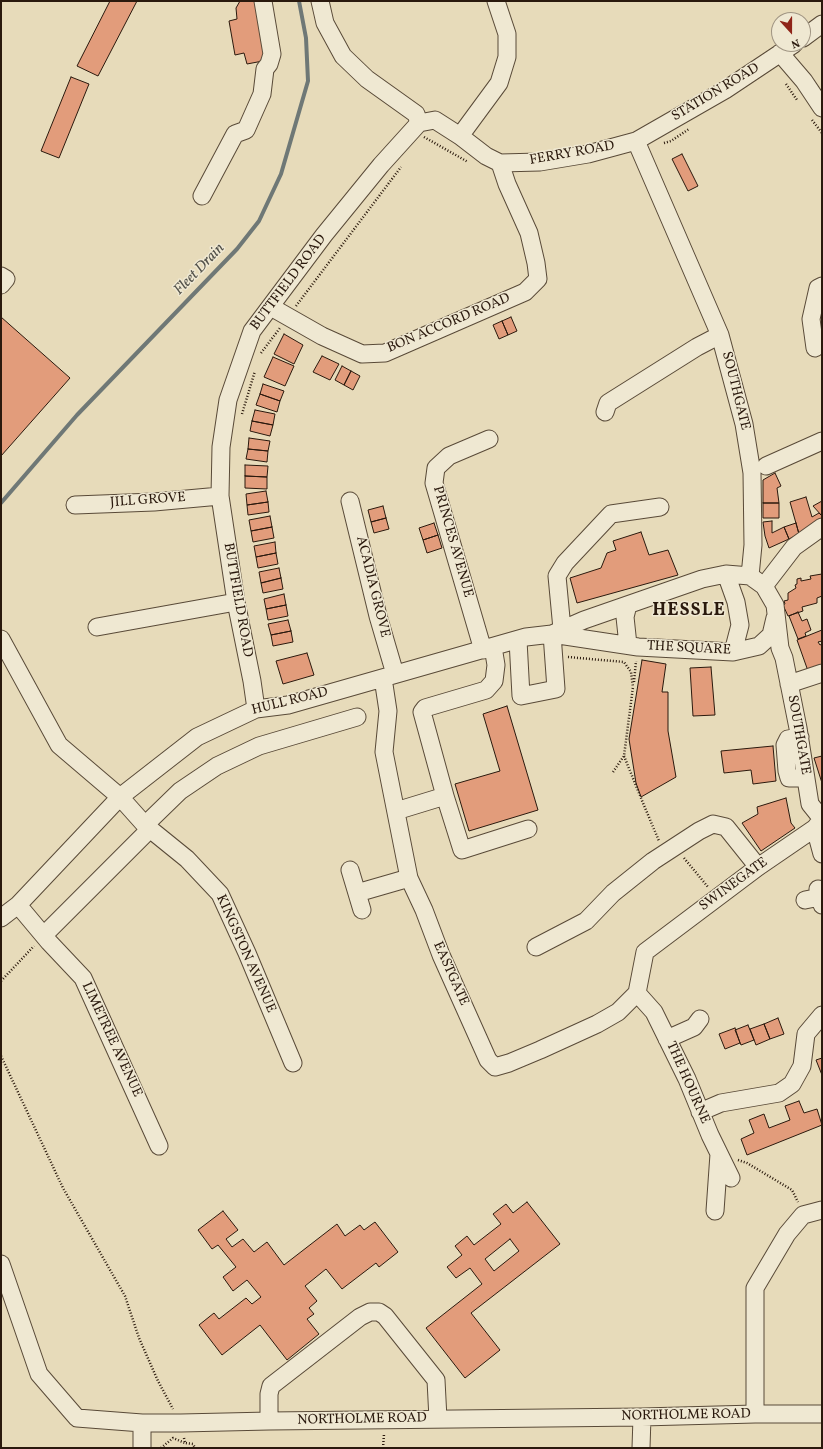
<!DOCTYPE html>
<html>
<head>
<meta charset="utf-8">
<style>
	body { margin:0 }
	#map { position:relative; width:823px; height:1449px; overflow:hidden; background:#e7dbba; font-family:Vollkorn,serif }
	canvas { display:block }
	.frame { position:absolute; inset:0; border:2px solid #2a190d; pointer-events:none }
	.north { position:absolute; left:771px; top:12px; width:40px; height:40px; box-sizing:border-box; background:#efe8d2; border:1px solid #a09583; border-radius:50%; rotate:159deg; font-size:11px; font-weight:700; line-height:16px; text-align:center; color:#2a190d }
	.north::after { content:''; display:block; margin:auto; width:14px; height:18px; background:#8f2418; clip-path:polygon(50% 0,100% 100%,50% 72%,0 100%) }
</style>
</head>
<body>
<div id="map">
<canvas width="823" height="1449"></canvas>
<div class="frame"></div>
<div class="north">N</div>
</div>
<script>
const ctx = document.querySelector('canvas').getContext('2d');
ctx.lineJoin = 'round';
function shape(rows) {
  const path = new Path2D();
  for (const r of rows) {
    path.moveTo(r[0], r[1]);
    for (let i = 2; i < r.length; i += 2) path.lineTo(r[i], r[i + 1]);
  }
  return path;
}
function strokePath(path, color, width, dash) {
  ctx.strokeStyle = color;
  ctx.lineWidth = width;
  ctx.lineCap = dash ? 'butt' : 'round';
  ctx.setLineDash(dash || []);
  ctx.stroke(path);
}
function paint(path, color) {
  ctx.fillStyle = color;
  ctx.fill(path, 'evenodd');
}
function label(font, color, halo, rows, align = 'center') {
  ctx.font = font + ' Vollkorn,serif';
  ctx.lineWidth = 3;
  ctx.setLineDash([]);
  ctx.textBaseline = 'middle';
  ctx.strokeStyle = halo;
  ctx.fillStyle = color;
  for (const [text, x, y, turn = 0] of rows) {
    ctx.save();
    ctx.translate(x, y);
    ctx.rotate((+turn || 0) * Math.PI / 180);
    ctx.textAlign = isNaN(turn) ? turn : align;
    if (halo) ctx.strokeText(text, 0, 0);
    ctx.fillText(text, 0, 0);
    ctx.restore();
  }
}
const stream = shape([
	[1,503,77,415,237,249,259,221,281,174,308,81,306,38,299,1]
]);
const building = shape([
	[110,1,137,1,98,76,77,66,110,1],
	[240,1,257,1,268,60,247,64,244,53,235,55,229,21,237,19,236,8,240,1],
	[71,77,89,84,59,158,41,151,71,77],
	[682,154,698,186,688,191,672,159,682,154],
	[1,317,70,378,1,456,1,317],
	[511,317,517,331,508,335,502,321,511,317],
	[502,321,508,335,499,339,493,325,502,321],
	[284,334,303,345,294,364,274,354,284,334],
	[322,356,339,364,330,380,313,372,322,356],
	[273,357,294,366,285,386,264,377,273,357],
	[342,366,351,371,344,385,335,380,342,366],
	[351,371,360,376,353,390,344,385,351,371],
	[263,384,284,391,280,401,260,394,263,384],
	[260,394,280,401,277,412,256,405,260,394],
	[255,410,275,414,273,425,252,421,255,410],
	[252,421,273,425,270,436,250,431,252,421],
	[249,438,270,441,268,451,248,449,249,438],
	[248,449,268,451,267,462,246,459,248,449],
	[245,465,268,466,267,477,245,476,245,465],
	[775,473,781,486,777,488,779,503,763,503,763,480,775,473],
	[245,476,267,477,267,489,245,488,245,476],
	[266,491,268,502,247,505,246,494,266,491],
	[806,497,812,517,819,513,822,516,822,522,799,534,790,502,806,497],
	[822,501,822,516,813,506,822,501],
	[268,502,269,512,248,515,247,505,268,502],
	[763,503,779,503,779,518,763,518,763,503],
	[383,506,386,518,371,522,368,510,383,506],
	[270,516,272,527,251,531,249,520,270,516],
	[386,518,389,529,374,533,371,522,386,518],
	[772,521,772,533,784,527,789,539,769,548,765,536,763,522,772,521],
	[434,523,438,535,423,540,419,528,434,523],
	[796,523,799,534,789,539,784,527,796,523],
	[272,527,274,538,253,542,251,531,272,527],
	[641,532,649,555,668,550,678,575,577,603,570,578,601,568,607,553,616,550,613,541,641,532],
	[438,535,442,548,427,553,423,540,438,535],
	[275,542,276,553,256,557,254,546,275,542],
	[276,553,278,564,258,568,256,557,276,553],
	[279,568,281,578,261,583,259,572,279,568],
	[822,574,822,596,817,598,817,603,802,607,803,611,788,616,783,605,785,604,784,601,788,600,788,593,796,588,795,585,797,584,797,579,801,578,801,581,811,579,810,576,822,574],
	[281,578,283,589,263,593,261,583,281,578],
	[284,594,286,605,266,609,264,599,284,594],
	[286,605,288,616,268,620,266,609,286,605],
	[798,612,802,621,807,619,811,630,805,633,806,636,798,639,789,616,798,612],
	[288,620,291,631,271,635,268,624,288,620],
	[822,630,822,641,818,642,820,645,822,644,822,665,808,671,797,640,822,630],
	[291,631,293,642,273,646,271,635,291,631],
	[307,653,314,675,283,684,276,661,307,653],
	[642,660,666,664,662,692,668,692,668,731,676,777,641,797,636,783,629,739,642,660],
	[711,667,715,715,693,716,690,668,711,667],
	[507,706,538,810,469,831,455,784,500,771,483,714,507,706],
	[773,746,776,781,753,784,751,770,724,773,721,751,773,746],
	[822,756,822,783,814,758,822,756],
	[786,798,791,823,795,828,761,851,742,823,758,814,757,807,786,798],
	[778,1018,784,1034,770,1039,764,1024,778,1018],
	[764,1024,770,1039,756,1045,750,1029,764,1024],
	[748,1025,754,1040,741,1045,735,1030,748,1025],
	[735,1028,740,1043,725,1049,719,1034,735,1028],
	[822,1058,822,1075,816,1060,822,1058],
	[799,1101,804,1113,817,1109,822,1125,747,1155,741,1139,754,1133,749,1120,764,1114,769,1128,790,1120,785,1106,799,1101],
	[527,1202,560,1244,471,1313,500,1350,465,1378,426,1328,482,1284,470,1268,456,1278,447,1267,462,1255,455,1246,467,1236,474,1245,501,1224,493,1214,506,1204,513,1213,527,1202],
	[510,1239,519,1251,494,1271,485,1259,510,1239],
	[223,1211,238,1230,226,1239,232,1247,243,1239,254,1252,267,1242,284,1265,337,1224,345,1236,360,1225,364,1230,375,1222,398,1252,379,1267,376,1263,342,1289,326,1269,305,1286,317,1301,309,1308,314,1314,307,1319,319,1334,287,1360,260,1325,222,1355,199,1325,214,1313,219,1319,246,1298,252,1304,261,1297,247,1280,233,1291,223,1277,236,1267,218,1245,212,1249,198,1230,223,1211]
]);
const path = shape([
	[786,84,797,100],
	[812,120,822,133],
	[424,137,468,162],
	[664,143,671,141,689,129],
	[296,306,401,167],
	[261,353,280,328],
	[242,414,255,371],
	[568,657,624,662,631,672,633,687],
	[634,682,636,661],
	[624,756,643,803,659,841],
	[613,772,624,756,633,687],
	[684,858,708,887],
	[1,981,34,946],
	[1,1056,63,1188,125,1296,139,1338,158,1381,173,1409],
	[738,1160,747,1163,792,1190,798,1202],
	[184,1438,185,1443,193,1444,195,1448],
	[161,1448,173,1438,185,1443],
	[383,1448,384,1434]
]);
const minor = shape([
	[320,1,325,23,343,56,367,79,416,114,419,123,435,120,460,136,486,156,500,163,540,162,588,154,636,141,725,90,794,44],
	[803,38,822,24],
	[780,53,804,81,822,108],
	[460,136,499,83,507,57,507,34,496,1],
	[636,141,720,335,744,424,752,473,753,545,750,576],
	[202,196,235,134,246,130,262,94,265,69,269,64,272,54,263,1],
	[1,276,6,279,1,285],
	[271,307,322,336,362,354,385,353,525,292,538,279,536,263,529,233,507,184,500,163],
	[815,348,811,319,818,288,822,286],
	[605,412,608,403,697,347,720,335],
	[766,466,822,441],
	[350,501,378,616,395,674],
	[75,505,154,502,220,496],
	[726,574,736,602,740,625,733,652],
	[750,576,764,586,775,605,780,648,784,658,798,728,810,804,822,819],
	[764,586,794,547,822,527],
	[97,627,236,602],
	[562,629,557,576,565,563,611,514,660,507],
	[552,634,638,647,733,652,759,646,771,635,775,618],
	[1,639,59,745,120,797,145,825,187,859,220,894,247,953,293,1063],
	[518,640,521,696,556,689,552,634],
	[628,645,625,617,628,605],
	[483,650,434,483,436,468,449,456,489,439],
	[383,678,388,711,384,752,409,878,424,910,441,955,488,1060,495,1067,509,1063,540,1050,597,1024,618,1012,637,993,645,952,758,867,815,828,822,819],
	[789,684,822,673],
	[256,709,252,681,236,602,220,496,221,447,228,400,252,331,324,235,381,165,419,123],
	[800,737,788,739,785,745,787,771,789,778,806,778],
	[445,796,462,850,528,829],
	[396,811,445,796,422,712,425,708,486,690,494,681,496,665,493,647],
	[145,825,180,791,217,766,259,746,357,717],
	[815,828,822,854],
	[350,870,362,910],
	[818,889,822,905],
	[357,893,409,878],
	[805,900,820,897],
	[18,905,49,942,83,978,159,1146],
	[1,918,18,905,120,797,197,737,256,709,288,705,526,637,552,634,584,620,702,579,726,574,750,576],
	[44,935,150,829],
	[536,947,586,921,613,893,653,861,699,831,713,824,726,827,758,867],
	[637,993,654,1012,687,1079,710,1135,731,1178],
	[667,1039,694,1027,700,1019],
	[700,1112,721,1103,779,1093,792,1084,802,1066,806,1034,822,1015],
	[715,1211,719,1154],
	[1,1264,39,1374,77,1418,142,1423,181,1423,269,1421,642,1417,755,1414,822,1414],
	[755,1414,755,1288,787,1234,803,1215,822,1210],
	[269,1421,269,1394,271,1386,360,1317,370,1312,379,1312,385,1316,436,1380,438,1419],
	[142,1448,142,1423],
	[641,1448,642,1417]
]);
const streetNames = [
	["STATION ROAD",716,93,-31],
	["FERRY ROAD",572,154,-10],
	["BUTTFIELD ROAD",289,283,-53],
	["BON ACCORD ROAD",449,324,-23],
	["SOUTHGATE",735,391,76],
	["JILL GROVE",148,501,-4],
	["PRINCES AVENUE",452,542,74],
	["ACADIA GROVE",372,587,76],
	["BUTTFIELD ROAD",237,600,80],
	["THE SQUARE",689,649,3],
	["HULL ROAD",290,702,-14],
	["SOUTHGATE",798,735,80],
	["SWINEGATE",734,885,-36],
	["KINGSTON AVENUE",245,954,66],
	["EASTGATE",450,974,66],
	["LIMETREE AVENUE",111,1040,65],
	["THE HOURNE",687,1083,66],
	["NORTHOLME ROAD",686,1416,-1],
	["NORTHOLME ROAD",362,1420,-1]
];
const waterNames = [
	["Fleet Drain",200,270,-46]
];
const districtNames = [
	["HESSLE",689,612]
];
strokePath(stream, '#6f7876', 4);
paint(building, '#e29c7b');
strokePath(building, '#2a190d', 1);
strokePath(minor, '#594a38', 19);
strokePath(path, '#2a190d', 2.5, [1, 2]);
strokePath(minor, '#efe8d2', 17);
label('14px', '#2a190d', '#efe8d2', streetNames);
label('italic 15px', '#52514a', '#efe8d2', waterNames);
ctx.letterSpacing = '1px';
label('bold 18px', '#2a190d', '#efe8d2', districtNames);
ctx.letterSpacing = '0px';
</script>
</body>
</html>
